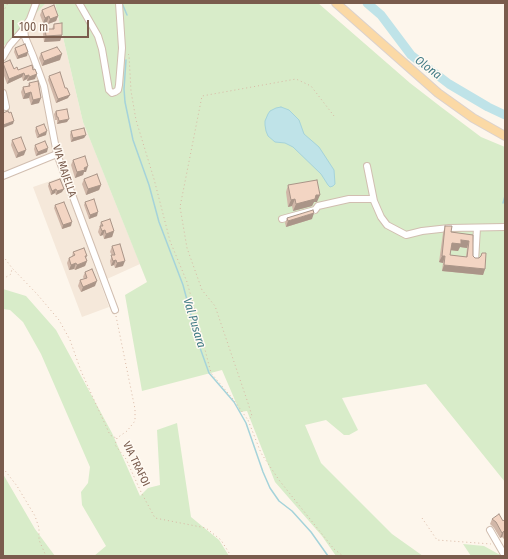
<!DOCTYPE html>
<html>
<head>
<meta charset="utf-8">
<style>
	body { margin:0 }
	#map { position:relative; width:508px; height:559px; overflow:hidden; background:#fdf6ec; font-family:"Fira Sans Condensed",sans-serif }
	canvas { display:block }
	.frame { position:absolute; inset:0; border:4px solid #7a5c4d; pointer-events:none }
	.scale { position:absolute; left:12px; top:20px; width:77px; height:18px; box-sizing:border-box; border:2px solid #7a5c4d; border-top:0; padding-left:5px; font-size:12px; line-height:14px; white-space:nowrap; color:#7a5c4d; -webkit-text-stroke:3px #fffaf3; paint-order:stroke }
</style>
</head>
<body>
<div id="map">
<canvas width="508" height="559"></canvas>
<div class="frame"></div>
<div class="scale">100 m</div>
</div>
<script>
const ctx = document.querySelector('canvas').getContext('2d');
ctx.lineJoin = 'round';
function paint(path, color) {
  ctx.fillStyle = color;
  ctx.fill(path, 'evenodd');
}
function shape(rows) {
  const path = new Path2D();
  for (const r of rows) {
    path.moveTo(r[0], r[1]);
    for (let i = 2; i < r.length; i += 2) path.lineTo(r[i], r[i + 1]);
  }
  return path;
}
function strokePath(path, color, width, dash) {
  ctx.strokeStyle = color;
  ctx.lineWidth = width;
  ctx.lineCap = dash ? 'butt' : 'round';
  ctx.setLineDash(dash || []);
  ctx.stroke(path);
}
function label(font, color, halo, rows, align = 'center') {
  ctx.font = font + ' "Fira Sans Condensed",sans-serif';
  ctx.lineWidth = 3;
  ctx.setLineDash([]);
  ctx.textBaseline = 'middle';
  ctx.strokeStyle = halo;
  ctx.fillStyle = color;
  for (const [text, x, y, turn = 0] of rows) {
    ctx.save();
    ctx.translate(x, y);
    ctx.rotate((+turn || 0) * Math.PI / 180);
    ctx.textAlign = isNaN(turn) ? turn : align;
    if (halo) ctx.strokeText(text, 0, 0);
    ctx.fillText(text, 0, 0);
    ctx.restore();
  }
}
const residential = shape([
	[46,3,55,3,83,122,140,264,107,279,64,165,42,71,24,29,22,27],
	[18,31,34,68,41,88,53,153,3,173,3,47],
	[62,177,109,307,82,317,33,187]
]);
const green = shape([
	[3,3,46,3,3,47],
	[55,3,318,3,410,83,441,107,481,137,505,147,505,482,426,384,342,398,358,430,349,435,344,435,326,420,305,425,321,463,392,534,423,556,336,556,322,536,275,482,247,411,240,412,222,370,142,391,125,295,147,282,83,122],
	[3,289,26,296,56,330,112,433,140,496,148,488,160,485,157,430,177,423,191,517,219,540,229,556,94,556,106,546,82,505,81,492,88,483,90,467,41,354,23,322,10,310,3,309],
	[3,474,35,529,55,556,3,556],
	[463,544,484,546,502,556,471,556]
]);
const water = shape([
	[281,107,289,110,299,120,304,134,319,147,334,170,335,184,333,186,330,187,328,185,321,174,293,147,285,143,275,142,268,136,266,131,265,125,265,121,268,114,270,111,276,108,281,107]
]);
const stream = shape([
	[122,3,127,15],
	[126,60,124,89,125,102,133,140,149,185,159,222,183,285,199,345,209,373,234,402,246,423,263,472,270,488,279,501,292,511,311,532,328,556],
	[503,203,505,196]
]);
const river = shape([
	[367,3,381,15,411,55,449,84,488,107,505,115]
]);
const path = shape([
	[3,12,8,3],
	[128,54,129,55,131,91,136,120,154,179,170,241,187,282,195,311,211,373,233,399,248,420],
	[334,116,311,86,296,79,202,96,180,207,187,248,202,290,215,306,248,403,252,416,248,420,261,453,279,480,314,524,334,549,343,556],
	[3,256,12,268,37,294,59,320,70,340,81,371,110,435,116,438],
	[3,279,11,274,12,268],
	[116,316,135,409,135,421,127,431,117,438,115,445,126,459,141,492,155,518,206,528,221,540,231,556],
	[3,468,17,486,35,516,39,528,39,540,46,556],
	[422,518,437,540,491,544]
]);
const minor = shape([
	[79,3,98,36,102,49,109,90,112,93,115,92,118,90,119,85,122,48,119,3],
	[24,29,25,37,33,56,44,86,57,154,115,310],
	[3,57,10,45,24,29,30,19,36,3],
	[3,93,6,107],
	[367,166,374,201,381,217,387,225,406,235,422,231,449,228,505,227],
	[3,176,57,154],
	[282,219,315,210,318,206,349,199,373,199],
	[475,261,477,228],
	[490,530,505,556]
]);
const major = shape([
	[336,3,438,93,473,118,505,136]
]);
const wall = shape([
	[42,10,58,16,56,21,48,24,47,22,43,23,40,15],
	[54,24,62,35,60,41,44,42,43,34,45,29,52,29],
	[15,48,27,56,17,59,14,52],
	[41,53,60,60,42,66,39,58],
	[3,63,14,69,18,70,32,65,35,79,27,81,27,79,23,81,22,77,7,84,3,73],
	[49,76,68,98,56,103,48,80],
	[29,83,39,103,31,105,29,98,23,99,21,92,23,87,28,86],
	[56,111,67,122,57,124,57,120,55,120,54,114],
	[36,127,46,135,37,138,35,131],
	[71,131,86,135,84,138,71,142,70,135],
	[12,140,24,155,16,158,11,145],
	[35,145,47,152,36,156,34,149],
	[73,160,86,172,84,172,83,175,75,178,71,165],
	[84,179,101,185,99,190,86,195,82,184],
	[49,183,62,192,56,195,55,193,51,195,48,186],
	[288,185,317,202,314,202,312,206,293,211,292,206,288,207,286,192],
	[85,202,97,216,89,219,84,205],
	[55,205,71,226,62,229,54,208],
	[287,218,312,219,286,227,285,223],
	[101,222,114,231,112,237,104,239,103,235,100,236,98,232],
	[445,226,451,232,473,235,473,256,475,258,479,258,481,257,482,253,485,269,483,275,442,271,443,263,439,262,443,233],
	[460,247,467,248,466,257,450,255,451,250,458,251],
	[112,246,123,266,115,268,114,265,111,266,110,261,112,255,110,252],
	[73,252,87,256,86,258,87,261,85,266,75,270,74,269,69,270,67,263,69,258,72,257],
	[85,272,95,286,81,292,78,286,80,280,84,279,83,277],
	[492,519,503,521,505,519,505,540,502,537,500,538,494,528,490,524]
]);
const shadedWall = shape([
	[49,16,47,22,43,23,45,18],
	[58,16,56,21,48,24,50,19],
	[62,35,60,41,44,42,46,36],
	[28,52,27,56,17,59,18,56],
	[62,54,60,60,42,66,44,61],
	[24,73,22,77,7,84,9,79],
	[37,74,35,79,27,81,29,77],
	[29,75,27,79,23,81,25,76],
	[31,92,29,98,23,99,25,94],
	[70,95,68,98,56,103,58,99],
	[41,98,39,103,31,105,33,100],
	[69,119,67,122,57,124,59,121],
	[14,121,13,124,3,128,3,125],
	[47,131,46,135,37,138,39,135],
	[86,135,84,138,71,142,73,138],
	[48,148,47,152,36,156,38,152],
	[26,150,24,155,16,158,18,153],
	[88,166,86,172,84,172,83,175,75,178,77,172,84,168],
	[101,185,99,190,86,195,88,189],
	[56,189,55,193,51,195,52,191],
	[64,189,62,192,56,195,57,191],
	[316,195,320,195,317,202,314,202,312,206,293,211,296,204],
	[295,199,292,206,288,207,291,200],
	[98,212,97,216,89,219,90,215],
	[314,213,312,219,286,227,288,221],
	[72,222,71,226,62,229,63,225],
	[105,230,103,235,100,236,102,231],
	[114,231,112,237,104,239,106,234],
	[461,240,469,241,467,248,460,247,458,251,449,250,452,243],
	[442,256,445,256,443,263,439,262],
	[116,260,114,265,111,266,113,261],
	[87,261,85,266,75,270,77,265],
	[125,261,123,266,115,268,117,263],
	[76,263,74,269,69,270,71,265],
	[444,265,485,269,483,275,442,271],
	[97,281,95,286,81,292,83,287],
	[504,531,502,537,500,538,502,533]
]);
const building = shape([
	[54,5,58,16,50,19,49,16,45,18,42,10,54,5],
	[62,23,62,35,46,36,45,29,54,29,54,24,62,23],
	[25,44,28,52,18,56,15,48,25,44],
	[57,47,62,54,44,61,41,53,57,47],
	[10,60,14,69,17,67,18,70,32,65,33,70,35,69,37,74,29,77,29,75,25,76,24,73,9,79,3,63,10,60],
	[60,72,65,88,67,88,70,95,58,99,49,76,60,72],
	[38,81,41,98,33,100,31,92,25,94,23,87,30,86,29,83,38,81],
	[67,109,69,119,59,121,58,117,57,117,56,111,67,109],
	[8,111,9,113,11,112,14,121,3,125,3,113,8,111],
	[44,124,47,131,39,135,36,127,44,124],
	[84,128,86,135,73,138,71,131,84,128],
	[21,137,26,150,18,153,12,140,21,137],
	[45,141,48,148,38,152,35,145,45,141],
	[85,156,88,166,84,168,85,170,77,172,73,160,85,156],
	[97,174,101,185,88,189,84,179,97,174],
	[60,179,64,189,57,191,56,189,52,191,49,183,60,179],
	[317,180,320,195,316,195,315,199,296,204,295,199,291,200,288,185,317,180],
	[94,199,98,212,90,215,85,202,94,199],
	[64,202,72,222,63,225,55,205,64,202],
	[313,210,314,213,288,221,287,218,313,210],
	[110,219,114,231,106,234,105,230,102,231,100,226,103,226,101,222,110,219],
	[445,226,452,226,451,232,473,235,473,256,475,258,479,258,481,256,482,253,486,253,485,269,444,265,445,256,442,256,445,226],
	[461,240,469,241,467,257,450,255,452,243,461,244,461,240],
	[120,244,125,261,117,263,116,260,113,261,111,255,115,255,112,246,120,244],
	[84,248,87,256,85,256,87,261,77,265,76,263,71,265,69,258,75,255,73,252,84,248],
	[92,269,97,281,83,287,80,280,87,278,85,272,92,269],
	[499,514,503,521,505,519,505,533,504,531,502,533,496,522,492,519,499,514]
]);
const streetNames = [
	["VIA MAJELLA",64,171,72],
	["VIA TRAFOI",136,464,64]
];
const waterNames = [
	["Olona",428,68,37],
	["Val Pusara",194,323,73]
];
paint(residential, '#f5e8da');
paint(green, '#d8ecc9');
paint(water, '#bfe3e8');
strokePath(water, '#a5d3da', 1);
strokePath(stream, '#a5d3da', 1.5);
strokePath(river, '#bfe3e8', 9);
strokePath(minor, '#d1beb0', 8);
strokePath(major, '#dad1cd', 10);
strokePath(path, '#d9b8a5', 1, [1, 3]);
strokePath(minor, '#fff', 6);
strokePath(major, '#fbd9a5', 8);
paint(wall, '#d1b7a8');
paint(shadedWall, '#aa9588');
paint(building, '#f3d5c3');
strokePath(building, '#aa9588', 1);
label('11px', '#7a5c4d', '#fffaf3', streetNames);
label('italic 12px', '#437c86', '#fffaf3', waterNames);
</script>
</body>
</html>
